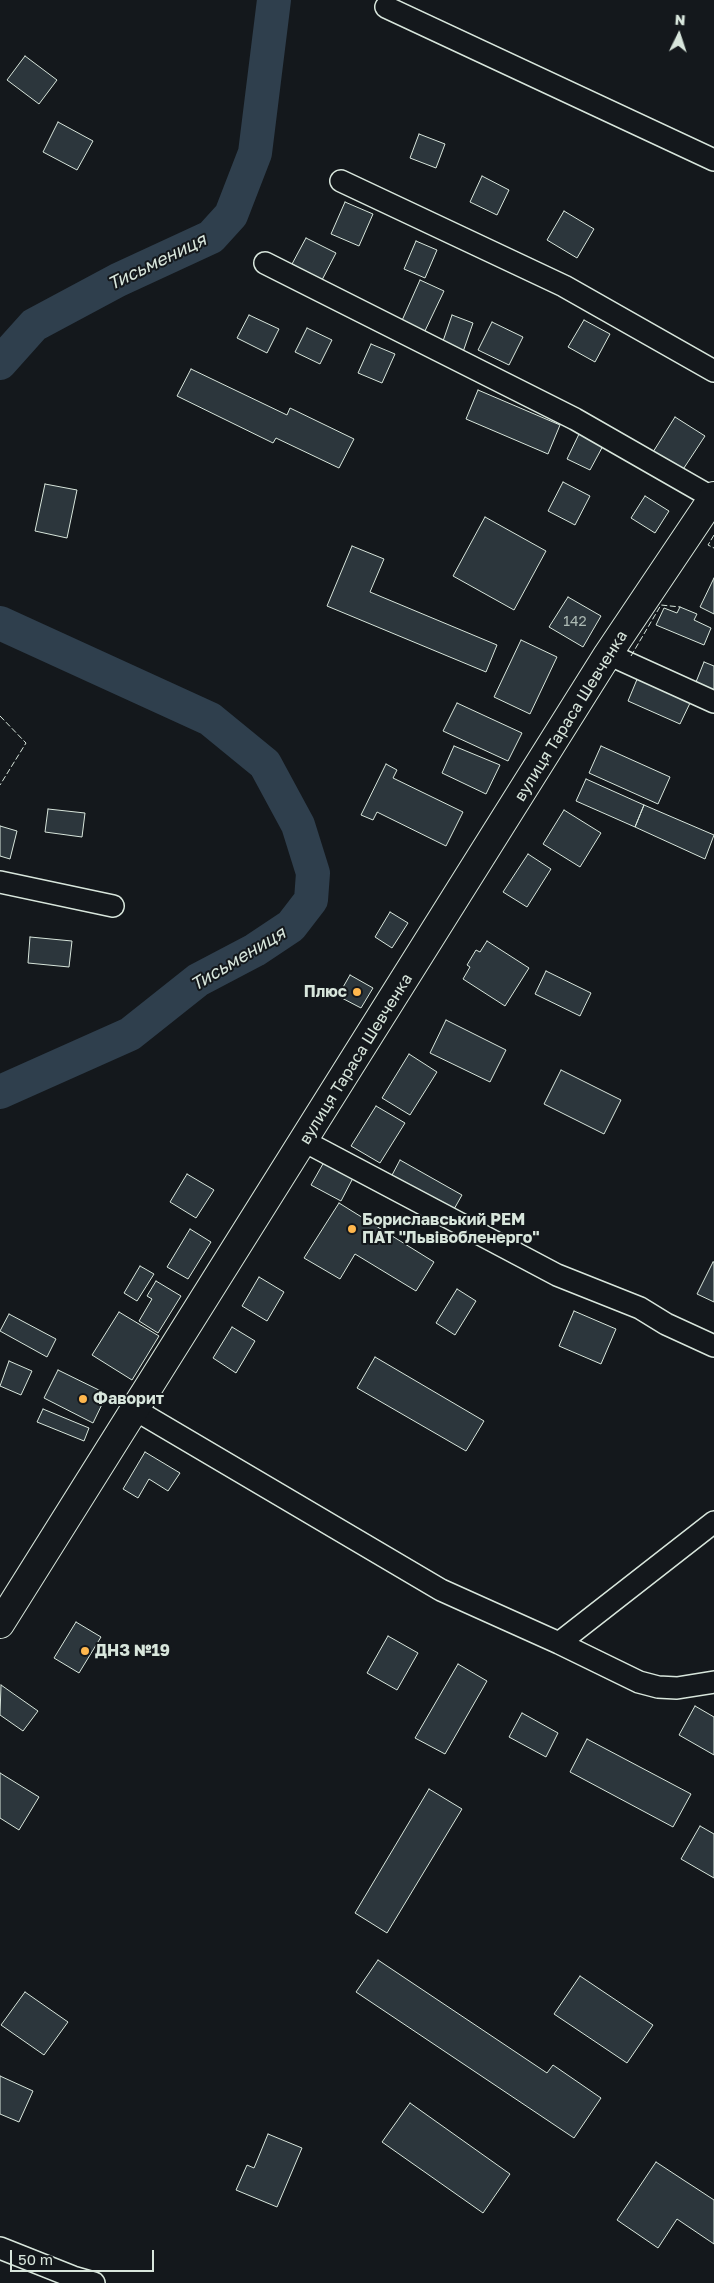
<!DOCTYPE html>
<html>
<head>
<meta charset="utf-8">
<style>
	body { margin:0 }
	#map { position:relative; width:714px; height:2283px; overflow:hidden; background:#14181c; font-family:"Golos Text",sans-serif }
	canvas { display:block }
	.north { position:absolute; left:654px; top:10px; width:50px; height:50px; -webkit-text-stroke:4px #14181c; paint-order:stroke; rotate:4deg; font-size:14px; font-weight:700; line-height:20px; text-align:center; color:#d8e6dc }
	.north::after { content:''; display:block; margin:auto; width:18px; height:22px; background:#d8e6dc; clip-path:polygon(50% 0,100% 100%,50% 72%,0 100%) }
	.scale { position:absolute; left:10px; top:2250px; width:144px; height:22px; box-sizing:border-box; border:2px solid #d8e6dc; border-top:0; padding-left:6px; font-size:15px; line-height:18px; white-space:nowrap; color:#d8e6dc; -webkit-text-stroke:4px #14181c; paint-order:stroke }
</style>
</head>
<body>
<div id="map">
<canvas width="714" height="2283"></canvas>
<div class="north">N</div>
<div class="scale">50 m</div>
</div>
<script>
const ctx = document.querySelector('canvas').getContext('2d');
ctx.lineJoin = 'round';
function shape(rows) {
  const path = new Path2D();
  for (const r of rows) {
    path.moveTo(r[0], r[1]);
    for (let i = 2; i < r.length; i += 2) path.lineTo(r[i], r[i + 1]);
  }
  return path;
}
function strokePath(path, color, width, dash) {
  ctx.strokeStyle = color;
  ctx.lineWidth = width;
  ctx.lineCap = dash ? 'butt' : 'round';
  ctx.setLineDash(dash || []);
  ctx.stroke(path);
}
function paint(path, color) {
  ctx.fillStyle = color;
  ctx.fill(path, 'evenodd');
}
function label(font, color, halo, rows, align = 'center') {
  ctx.font = font + ' "Golos Text",sans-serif';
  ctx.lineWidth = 4;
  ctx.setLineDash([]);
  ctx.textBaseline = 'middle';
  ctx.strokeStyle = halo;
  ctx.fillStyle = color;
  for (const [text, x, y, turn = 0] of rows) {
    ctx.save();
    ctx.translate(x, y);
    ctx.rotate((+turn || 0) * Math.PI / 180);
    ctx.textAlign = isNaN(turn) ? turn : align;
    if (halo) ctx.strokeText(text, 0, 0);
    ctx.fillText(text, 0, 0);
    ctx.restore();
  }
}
const river = shape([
	[0,363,34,325,118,280,211,237,231,215,255,153,274,0],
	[0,623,210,719,265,764,298,825,313,873,311,900,291,926,255,950,198,980,130,1034,0,1092]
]);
const building = shape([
	[25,56,57,80,39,104,7,80,25,56],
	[58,122,93,141,77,170,43,152,58,122],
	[419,134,445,144,436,168,410,158,419,134],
	[482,176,509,190,497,215,470,202,482,176],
	[345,202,373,214,359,246,331,234,345,202],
	[564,211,594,229,577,258,547,240,564,211],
	[306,238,336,253,322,280,292,264,306,238],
	[416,241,437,250,425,278,404,269,416,241],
	[420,280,444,291,423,335,400,325,420,280],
	[249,315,279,329,267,353,237,338,249,315],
	[452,315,473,323,463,352,442,344,452,315],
	[584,320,610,334,595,362,568,347,584,320],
	[492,322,523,337,509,365,478,350,492,322],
	[307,328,332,340,320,364,295,352,307,328],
	[371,344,395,354,382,383,358,373,371,344],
	[191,369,287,415,290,408,354,439,339,468,276,438,273,443,177,396,191,369],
	[478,390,560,425,548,454,466,419,478,390],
	[675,417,705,436,682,471,653,452,675,417],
	[580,432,604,444,590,470,567,459,580,432],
	[563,482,590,496,575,525,548,511,563,482],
	[45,484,77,490,67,538,35,531,45,484],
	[645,496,669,511,655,533,631,518,645,496],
	[485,517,546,551,514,610,453,576,485,517],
	[352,546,384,559,370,592,497,645,486,672,327,606,352,546],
	[714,578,714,614,700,607,714,578],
	[568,597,601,616,583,647,549,627,568,597],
	[680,607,697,614,694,620,711,628,704,645,656,625,664,608,677,613,680,607],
	[521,640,557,657,530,714,494,697,521,640],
	[704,662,714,666,714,695,694,687,704,662],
	[638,677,691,701,680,724,628,701,638,677],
	[457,703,522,733,508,761,443,731,457,703],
	[454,746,500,765,486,794,442,773,454,746],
	[601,746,670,777,658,804,589,773,601,746],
	[386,764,397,770,393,778,463,812,446,846,377,812,373,820,361,815,386,764],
	[586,779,644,805,635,827,576,801,586,779],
	[644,805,714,835,705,859,635,827,644,805],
	[48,809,85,813,82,837,45,832,48,809],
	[564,810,601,833,580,867,543,844,564,810],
	[0,826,17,831,10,859,0,856,0,826],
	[528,854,551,869,527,907,503,892,528,854],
	[390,912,408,923,392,948,375,937,390,912],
	[30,937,72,941,69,967,28,963,30,937],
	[487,941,529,968,505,1006,463,979,470,967,467,965,476,950,480,952,487,941],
	[546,971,591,993,580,1016,535,994,546,971],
	[350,975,373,988,361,1008,338,996,350,975],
	[446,1020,506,1050,490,1082,430,1053,446,1020],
	[409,1054,437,1072,410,1115,382,1098,409,1054],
	[561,1070,621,1100,604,1134,544,1104,561,1070],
	[376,1106,405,1123,380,1163,351,1146,376,1106],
	[400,1160,462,1195,453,1211,391,1177,400,1160],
	[324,1162,353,1178,341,1201,311,1185,324,1162],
	[187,1174,214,1190,196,1218,170,1202,187,1174],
	[339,1203,434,1262,416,1291,355,1254,340,1279,304,1258,339,1203],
	[190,1229,211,1242,188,1279,167,1267,190,1229],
	[713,1262,714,1262,714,1302,697,1294,713,1262],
	[140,1266,154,1274,137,1301,124,1293,140,1266],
	[259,1277,284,1292,267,1321,242,1306,259,1277],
	[156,1281,181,1296,158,1333,139,1321,152,1299,147,1296,156,1281],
	[457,1289,476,1301,455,1335,436,1323,457,1289],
	[574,1311,616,1329,601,1364,559,1346,574,1311],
	[119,1312,159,1336,132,1380,92,1355,119,1312],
	[9,1314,56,1339,47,1357,0,1331,9,1314],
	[232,1327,255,1341,236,1373,213,1358,232,1327],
	[375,1357,484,1421,466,1451,357,1388,375,1357],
	[9,1361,32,1371,21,1395,0,1386,9,1361],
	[58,1370,107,1394,93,1423,44,1398,58,1370],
	[43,1409,89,1428,84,1441,37,1422,43,1409],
	[145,1452,180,1473,168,1491,149,1479,138,1498,123,1489,145,1452],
	[76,1622,101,1637,79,1673,54,1658,76,1622],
	[388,1636,418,1653,397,1690,367,1673,388,1636],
	[458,1664,487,1681,445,1754,415,1738,458,1664],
	[1,1685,38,1711,23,1731,0,1715,1,1685],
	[695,1706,714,1717,714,1755,679,1735,695,1706],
	[522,1713,558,1733,546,1757,509,1737,522,1713],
	[587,1739,691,1794,673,1827,570,1772,587,1739],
	[0,1773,39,1797,19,1830,0,1818,0,1773],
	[429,1789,462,1809,387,1933,355,1913,429,1789],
	[700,1826,714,1834,714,1878,681,1859,700,1826],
	[378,1960,547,2073,553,2065,601,2098,574,2138,356,1992,378,1960],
	[580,1976,653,2025,627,2063,554,2014,580,1976],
	[25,1992,68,2022,44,2055,1,2025,25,1992],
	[0,2076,33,2091,19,2122,0,2114,0,2076],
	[410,2103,510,2174,483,2213,382,2142,410,2103],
	[268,2134,302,2148,277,2207,236,2190,247,2165,254,2168,268,2134],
	[656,2162,714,2200,714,2244,677,2219,658,2248,617,2220,656,2162]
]);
const minor = shape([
	[386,7,714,160],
	[341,181,564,286,714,371],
	[265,263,575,419,713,498],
	[608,654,714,702],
	[0,882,113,906],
	[304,1141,557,1275,640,1308,666,1324,714,1346],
	[134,1409,441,1590,559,1643,639,1682,658,1687,677,1688,714,1682],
	[559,1643,714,1522],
	[0,2248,73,2277,94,2283]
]);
const major = shape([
	[0,1624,608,654,714,496]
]);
const fence = shape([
	[714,535,708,545,714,548],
	[631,656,661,605,680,607],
	[0,716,26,743,0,785]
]);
const markers = [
	[357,992,5,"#ffb74d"],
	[352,1229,5,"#ffb74d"],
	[83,1399,5,"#ffb74d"],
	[85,1651,5,"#ffb74d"]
];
const numberNames = [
	["142",575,622]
];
const streetNames = [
	["вулиця Тараса Шевченка",571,716,-58],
	["вулиця Тараса Шевченка",356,1059,-58]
];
const poiNames = [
	["Плюс",347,992,"right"],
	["Бориславський РЕМ",362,1220],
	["ПАТ \"Львівобленерго\"",362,1238],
	["Фаворит",93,1399],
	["ДНЗ №19",95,1651]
];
const waterNames = [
	["Тисьмениця",157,262,-26],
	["Тисьмениця",238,959,-31]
];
strokePath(river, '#2f3f4d', 34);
paint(building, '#2c363c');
strokePath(building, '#d8e6dc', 1);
strokePath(minor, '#d8e6dc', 24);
strokePath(major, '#d8e6dc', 30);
strokePath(minor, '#14181c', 21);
strokePath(major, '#14181c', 28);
strokePath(fence, '#d8e6dc', 1, [6, 2.5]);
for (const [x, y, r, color] of markers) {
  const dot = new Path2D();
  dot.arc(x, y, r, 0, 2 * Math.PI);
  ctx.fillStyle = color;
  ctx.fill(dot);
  strokePath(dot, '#14181c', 2);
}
label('14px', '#adbab4', null, numberNames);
label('16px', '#d8e6dc', '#14181c', streetNames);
label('bold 16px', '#d8e6dc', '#14181c', poiNames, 'left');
label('italic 18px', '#d8e6dc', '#14181c', waterNames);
</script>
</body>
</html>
